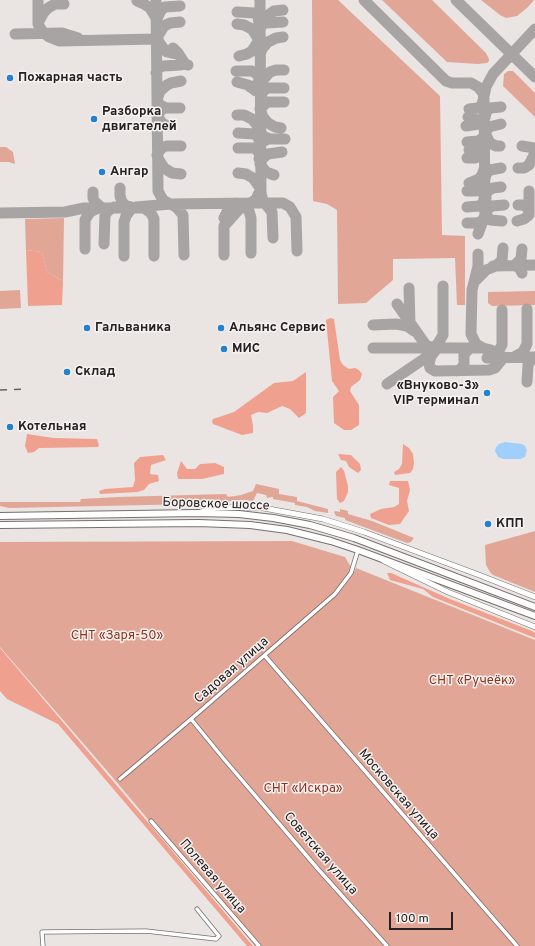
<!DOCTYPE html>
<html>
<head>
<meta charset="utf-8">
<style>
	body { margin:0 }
	#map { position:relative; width:535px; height:946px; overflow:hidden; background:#eae4e3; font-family:Overpass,sans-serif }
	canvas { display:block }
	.scale { position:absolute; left:389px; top:912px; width:64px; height:18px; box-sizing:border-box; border:2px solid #232121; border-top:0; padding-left:5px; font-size:12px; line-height:14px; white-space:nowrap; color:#232121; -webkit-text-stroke:3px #f7f2f0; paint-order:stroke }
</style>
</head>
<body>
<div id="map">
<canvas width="535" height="946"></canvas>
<div class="scale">100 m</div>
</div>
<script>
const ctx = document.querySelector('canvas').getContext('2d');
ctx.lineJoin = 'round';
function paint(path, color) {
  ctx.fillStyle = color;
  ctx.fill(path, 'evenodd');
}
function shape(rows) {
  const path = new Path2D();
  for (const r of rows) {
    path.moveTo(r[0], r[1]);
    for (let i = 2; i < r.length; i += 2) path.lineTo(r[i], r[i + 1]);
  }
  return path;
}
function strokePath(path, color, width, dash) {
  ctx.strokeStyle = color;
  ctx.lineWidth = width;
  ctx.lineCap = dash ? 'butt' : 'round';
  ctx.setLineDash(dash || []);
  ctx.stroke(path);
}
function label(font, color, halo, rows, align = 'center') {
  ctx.font = font + ' Overpass,sans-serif';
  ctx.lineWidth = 3;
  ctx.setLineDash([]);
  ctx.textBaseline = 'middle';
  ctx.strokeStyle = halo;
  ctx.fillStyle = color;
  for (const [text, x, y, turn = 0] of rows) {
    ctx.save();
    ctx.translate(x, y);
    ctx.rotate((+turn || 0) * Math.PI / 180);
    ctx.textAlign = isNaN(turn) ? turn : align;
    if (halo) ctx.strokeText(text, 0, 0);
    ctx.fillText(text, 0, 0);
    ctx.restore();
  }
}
const green = shape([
	[312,0,338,0,440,96,442,235,465,236,465,305,457,305,455,258,393,259,393,280,366,303,338,304,337,210,327,204,313,201],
	[382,0,432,0,486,53,489,59,489,61,487,63,478,64,447,62],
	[481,0,534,0,528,7,517,16,506,18,500,15],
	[508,71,513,71,535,93,535,117,503,86,504,74],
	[0,147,6,147,13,152,15,164,9,162,0,162],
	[64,218,63,281,47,272,42,252,26,250,25,219],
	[20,290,21,308,0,309,0,291],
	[535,291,535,305,492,306,488,303,488,292],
	[256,484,279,489,279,494,297,497,297,501,328,509,328,513,315,511,307,507,295,505,295,503,273,499,273,497,267,498,266,495,257,493,253,501,245,500,194,504,9,508,0,506,0,502,80,502,81,499,118,497,226,494,228,497,241,495,253,491],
	[340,509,348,511,348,514,372,521,414,538,411,542,407,543,345,520,345,518,336,516,334,512,335,511,340,512],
	[535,531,535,592,493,575,490,572,486,565,485,545],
	[292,541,345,557,354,572,356,568,535,640,535,946,255,946,108,772,0,647,0,542]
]);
const forest = shape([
	[26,250,42,252,47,272,63,281,62,305,28,306],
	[330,318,334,319,340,360,343,365,349,369,355,368,359,370,362,374,360,380,351,387,350,391,359,405,359,425,351,430,344,430,334,423,333,397,339,391,332,381,326,320],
	[306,372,306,413,299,418,290,409,282,406,267,413,258,412,251,415,253,426,253,433,242,435,213,424,212,421,213,419,234,412,274,383,293,381],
	[27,434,53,438,97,439,99,445,98,447,39,448,34,452,28,453,25,446],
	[403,444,409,448,413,454,414,463,413,469,410,473,395,475,394,472,399,469,402,464],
	[338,454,351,455,360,464,361,470,358,473,349,467,346,461,341,460],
	[163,455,166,460,151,465,150,474,158,475,159,481,149,484,144,490,137,492,100,494,99,491,105,489,133,487,135,480,134,463,140,457],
	[181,461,187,469,195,469,200,464,215,463,224,467,224,474,202,479,178,479,177,473],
	[341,467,344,471,348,486,348,492,344,501,340,503,337,499,336,472],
	[390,481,408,481,410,490,407,501,409,511,400,524,389,525,371,518,370,514,381,509,394,507,399,504,399,488,389,485],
	[387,573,391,573,450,599,532,631,535,633,535,638,433,597,423,589,390,580],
	[0,648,253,946,247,946,58,724,7,699,0,691]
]);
const water = shape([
	[505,442,522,444,525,446,527,450,525,457,520,459,503,459,498,457,495,451,496,447,499,444]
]);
const taxiway = shape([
	[38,0,38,24,42,31,49,37,59,41,156,39,164,26,170,23,180,22],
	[156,0,158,191,163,200,176,207,183,215,184,255],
	[260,0,261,193,263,201,272,212,273,238],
	[364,0,446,81,452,83,471,83,478,87,483,93,484,99,485,215,478,234],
	[456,0,535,77],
	[137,1,144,4,150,8,156,18],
	[283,10,274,11,267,16,261,24,259,30,263,24,266,23,283,22],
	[237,12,255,13,258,17,259,23],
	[157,19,161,10,165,7,180,6],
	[39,21,44,12,48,8,55,4,64,4],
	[237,24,244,25,252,29,259,40,252,51,247,54,239,56],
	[15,34,62,33,78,38],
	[157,37,159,42,163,48,167,52,176,54],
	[173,48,178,53,185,64,188,65],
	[260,55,262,49,268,42,276,38,283,37],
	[236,71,252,71,257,74,260,80,259,82,255,86,250,87],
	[156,73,159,68,163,66,181,65],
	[237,82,248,85,256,91],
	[260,87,263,80,270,72,276,70,284,70],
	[262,98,260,94,267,88,284,88],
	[166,108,160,105,157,100,160,91,167,85,171,83,181,81],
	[469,109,478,108,482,105,486,87,493,74,535,29],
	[237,115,244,115,252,119,257,125,263,136,270,139],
	[468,117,478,120,480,122,484,128,485,133,483,140,480,145,474,149,469,150],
	[485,118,486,112,490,108,501,107],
	[170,126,163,124,157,116,162,109,166,108,180,108],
	[466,126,479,124,483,121],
	[281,128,275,127,268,123,263,117,260,109,267,102,284,102],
	[238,133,255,134,260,140,259,143],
	[264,141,268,139,285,139],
	[467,142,478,141,483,138],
	[181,146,167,146,163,147,160,150,157,155,159,160,164,168,172,173,181,174],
	[500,146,496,146,490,143,485,133,489,127,501,124],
	[522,146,535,148],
	[238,148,255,148,260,154,259,159],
	[467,158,475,158,481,156,484,152,484,147],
	[518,168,524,168,529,165,535,153],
	[274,175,266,172,260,164,263,158,268,154,282,152],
	[485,179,486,174,490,170,501,168],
	[469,183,479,179,482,175,485,167],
	[120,188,120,196,122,202,126,206,131,207],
	[467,191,476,191,481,189,484,185,484,181],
	[93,192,93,198,95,202,102,208],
	[486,199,486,194,489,190,493,188,501,187],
	[518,205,525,205,529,211],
	[467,207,480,206,484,201,484,196],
	[0,213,65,212,84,208,144,208,151,213,154,219,154,256],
	[224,218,229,208,236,203,244,206,249,211,251,218,251,253],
	[502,221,490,220,485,213,487,210,492,206,504,205],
	[517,221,524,219,529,215,529,191],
	[467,223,477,223,484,220],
	[104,244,105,215,108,211,114,207],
	[85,249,85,220,90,212,98,208],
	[522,249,521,259,515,265,520,269,522,273],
	[478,254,478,266,472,290,471,334,476,344,483,348],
	[224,255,224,226,241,207,248,203,283,203,290,207,296,217,297,251],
	[124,256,124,222,126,216,131,209,136,207,171,204,251,203,256,199,261,189,253,178,246,174,238,173],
	[493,266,496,266,502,260,503,248],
	[476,280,486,270,496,266,535,265],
	[409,288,410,325],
	[397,304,425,344,431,348,437,345,443,335,443,286],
	[502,310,502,345,496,355,487,358,535,357],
	[373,325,396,324,407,326,414,331],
	[373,348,483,348,491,350,496,355,504,357],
	[435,351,431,356,429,364,430,368,435,371,489,370,495,368,504,357],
	[514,357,523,352,527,344,527,309],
	[457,371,462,368,464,364,464,354,470,348],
	[527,382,528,365,530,361,535,358],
	[387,384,434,352]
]);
const street = shape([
	[265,656,517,946],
	[191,719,223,758,318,869,387,946],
	[120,779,191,719,335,594,351,573,358,550],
	[151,821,259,946],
	[43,946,42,932,146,931,216,939,219,936,197,909]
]);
const secondary = shape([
	[201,512,216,508,258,507,323,519,364,532,479,575,535,597],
	[384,561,448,592,535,627]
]);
const primary = shape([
	[0,516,198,513,239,514,273,518,310,525,354,538,535,607],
	[0,525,199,523,250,525,287,530,331,541,358,550,535,616]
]);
const rail = shape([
	[0,390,26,389]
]);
const markers = [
	[10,78,4,"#2381cd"],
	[94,119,4,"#2381cd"],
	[102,172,4,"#2381cd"],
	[87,328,4,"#2381cd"],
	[221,328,4,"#2381cd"],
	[224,349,4,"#2381cd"],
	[67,372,4,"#2381cd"],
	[487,393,4,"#2381cd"],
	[10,427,4,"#2381cd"],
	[488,524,4,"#2381cd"]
];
const poiNames = [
	["Пожарная часть",18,78],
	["Разборка",102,112],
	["двигателей",102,127],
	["Ангар",110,172],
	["Гальваника",95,328],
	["Альянс Сервис",229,328],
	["МИС",232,349],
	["Склад",75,372],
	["«Внуково-3»",479,386,"right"],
	["VIP терминал",479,401,"right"],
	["Котельная",18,427],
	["КПП",496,524]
];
const streetNames = [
	["Боровское шоссе",216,505,2],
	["Садовая улица",232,671,-41],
	["Московская улица",398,795,49],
	["Советская улица",320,854,49],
	["Полевая улица",212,877,49]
];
const parkNames = [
	["СНТ «Заря-50»",117,636],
	["СНТ «Ручеёк»",472,681],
	["СНТ «Искра»",303,789]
];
paint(green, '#e2a697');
paint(forest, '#f0a08e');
paint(water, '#a1cffc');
strokePath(taxiway, '#a8a4a3', 11);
strokePath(street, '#75706f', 5);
strokePath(secondary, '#75706f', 6);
strokePath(primary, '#75706f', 8);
strokePath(street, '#fff', 3.5);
strokePath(secondary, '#fff', 5);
strokePath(primary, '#fff', 6);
strokePath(rail, '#666363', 1.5, [7, 7]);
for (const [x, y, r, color] of markers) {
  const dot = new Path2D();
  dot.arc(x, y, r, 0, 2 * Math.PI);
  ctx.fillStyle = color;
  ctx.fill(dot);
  strokePath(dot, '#f7f2f0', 1.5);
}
label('bold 13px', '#232121', '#f7f2f0', poiNames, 'left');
label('13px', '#232121', '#f7f2f0', streetNames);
label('13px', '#8e311e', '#f7f2f0', parkNames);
</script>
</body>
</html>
